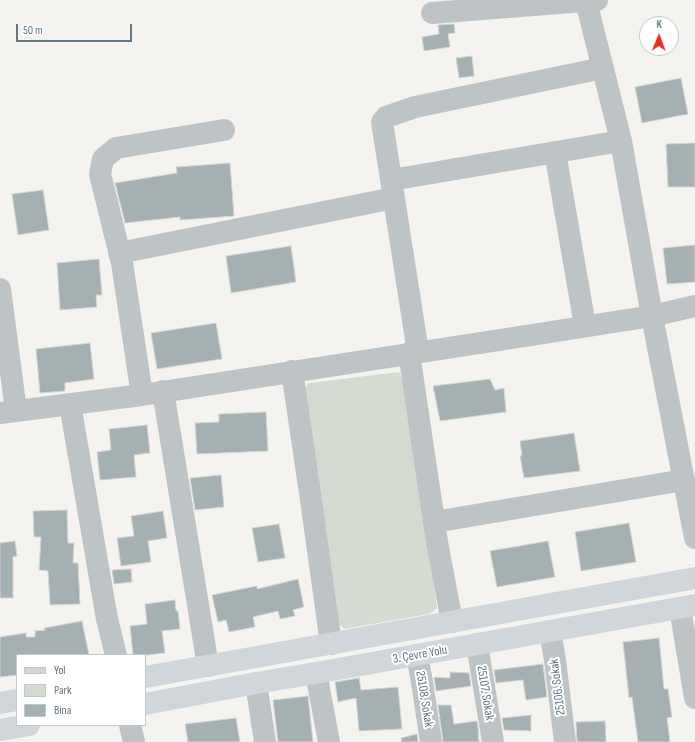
<!DOCTYPE html>
<html>
<head>
<meta charset="utf-8">
<style>
	body { margin:0 }
	#map { position:relative; width:695px; height:742px; overflow:hidden; background:#f4f3ef; font-family:"Sofia Sans Condensed",sans-serif }
	canvas { display:block }
	.legend { position:absolute; left:16px; top:654px; width:130px; height:72px; box-sizing:border-box; background:#fff; border:1px solid #c0c9cd; margin:0; padding:5px 7px; list-style:none; font-size:12px; color:#617782 }
	.legend li { display:flex; align-items:center; gap:8px; height:20px }
	.legend b { width:20px; border:1px solid #c0c9cd }
	.north { position:absolute; left:639px; top:16px; width:40px; height:40px; box-sizing:border-box; background:#fff; border:1px solid #c0c9cd; border-radius:50%; rotate:1deg; font-size:11px; font-weight:700; line-height:16px; text-align:center; color:#617782 }
	.north::after { content:''; display:block; margin:auto; width:14px; height:18px; background:#ea3019; clip-path:polygon(50% 0,100% 100%,50% 72%,0 100%) }
	.scale { position:absolute; left:16px; top:24px; width:116px; height:18px; box-sizing:border-box; border:2px solid #617782; border-top:0; padding-left:5px; font-size:12px; line-height:14px; white-space:nowrap; color:#617782; -webkit-text-stroke:3px #fff; paint-order:stroke }
</style>
</head>
<body>
<div id="map">
<canvas width="695" height="742"></canvas>
<ul class="legend">
<li><b style="height:5px;background:#d0d6da"></b>Yol</li>
<li><b style="height:11px;background:#d5dbd0"></b>Park</li>
<li><b style="height:11px;background:#a5b0b3"></b>Bina</li>
</ul>
<div class="north">K</div>
<div class="scale">50 m</div>
</div>
<script>
const ctx = document.querySelector('canvas').getContext('2d');
ctx.lineJoin = 'round';
function paint(path, color) {
  ctx.fillStyle = color;
  ctx.fill(path, 'evenodd');
}
function shape(rows) {
  const path = new Path2D();
  for (const r of rows) {
    path.moveTo(r[0], r[1]);
    for (let i = 2; i < r.length; i += 2) path.lineTo(r[i], r[i + 1]);
  }
  return path;
}
function strokePath(path, color, width, dash) {
  ctx.strokeStyle = color;
  ctx.lineWidth = width;
  ctx.lineCap = dash ? 'butt' : 'round';
  ctx.setLineDash(dash || []);
  ctx.stroke(path);
}
function label(font, color, halo, rows, align = 'center') {
  ctx.font = font + ' "Sofia Sans Condensed",sans-serif';
  ctx.lineWidth = 4;
  ctx.setLineDash([]);
  ctx.textBaseline = 'middle';
  ctx.strokeStyle = halo;
  ctx.fillStyle = color;
  for (const [text, x, y, turn = 0] of rows) {
    ctx.save();
    ctx.translate(x, y);
    ctx.rotate((+turn || 0) * Math.PI / 180);
    ctx.textAlign = isNaN(turn) ? turn : align;
    if (halo) ctx.strokeText(text, 0, 0);
    ctx.fillText(text, 0, 0);
    ctx.restore();
  }
}
const green = shape([
	[399,372,407,387,437,608,429,614,344,629,335,620,301,393,309,383]
]);
const building = shape([
	[454,24,455,33,448,34,450,47,424,51,422,37,439,34,438,25,454,24],
	[472,56,474,76,459,78,456,58,472,56],
	[681,78,688,114,642,123,635,87,681,78],
	[695,143,695,187,668,187,666,144,695,143],
	[230,163,234,216,180,220,180,217,125,223,115,183,177,173,176,167,230,163],
	[43,190,49,230,18,235,12,194,43,190],
	[695,245,695,282,667,284,663,248,695,245],
	[291,246,296,282,231,293,226,256,291,246],
	[99,259,102,295,96,295,97,307,60,310,57,263,99,259],
	[216,323,222,359,157,369,151,333,216,323],
	[90,343,94,379,65,383,65,391,40,393,36,349,90,343],
	[490,379,495,390,504,388,506,412,440,421,433,386,490,379],
	[266,412,268,451,197,454,195,423,219,422,219,414,266,412],
	[147,425,150,453,134,455,136,477,100,480,97,452,111,450,109,429,147,425],
	[574,433,580,471,524,478,520,456,522,455,520,441,574,433],
	[221,475,224,507,195,510,190,478,221,475],
	[67,510,68,543,74,543,73,563,78,563,80,604,50,605,48,571,39,570,41,537,34,537,33,511,67,510],
	[163,511,167,538,148,541,151,562,121,566,117,538,134,536,131,516,163,511],
	[629,523,636,562,581,571,575,532,629,523],
	[279,524,285,558,258,562,252,528,279,524],
	[15,541,17,556,13,557,13,598,0,598,0,543,15,541],
	[548,541,555,577,497,587,490,551,548,541],
	[131,569,132,582,114,584,112,570,131,569],
	[298,579,304,607,293,610,295,616,280,619,278,611,253,617,255,627,229,632,226,620,218,622,212,595,257,586,257,589,298,579],
	[175,600,176,611,178,611,180,629,162,631,165,653,147,655,133,655,130,626,147,624,145,604,175,600],
	[82,621,89,655,17,655,17,675,0,677,0,637,26,633,26,637,35,637,35,631,45,630,44,628,82,621],
	[659,638,664,689,668,689,672,717,667,718,670,742,638,742,632,697,629,698,623,642,659,638],
	[543,664,547,697,526,700,523,680,496,683,494,670,543,664],
	[450,672,469,673,471,686,436,691,434,677,450,678,450,672],
	[359,678,361,690,398,687,402,729,359,731,356,698,338,702,335,682,359,678],
	[308,696,313,742,278,742,273,700,308,696],
	[438,705,451,705,454,724,477,721,479,735,478,735,479,742,443,742,438,705],
	[531,715,531,731,504,730,502,718,531,715],
	[236,718,240,742,188,742,185,724,236,718],
	[605,721,606,742,577,742,576,722,605,721],
	[417,734,418,742,402,742,401,738,417,734]
]);
const minor = shape([
	[586,1,621,141,652,316,695,538],
	[432,13,597,0],
	[555,152,585,326],
	[391,180,621,141],
	[119,253,394,198],
	[0,289,16,411],
	[418,352,382,122,386,117,415,107,603,68],
	[409,353,437,542,452,622],
	[292,371,311,500,331,644],
	[163,391,208,666],
	[142,395,122,263,100,174,103,159,116,148,224,130],
	[70,404,107,619,116,655],
	[0,413,142,395,519,337,652,316,695,306],
	[434,522,684,480],
	[680,608,695,698],
	[550,631,555,660,565,742],
	[477,644,493,742],
	[417,655,422,682,431,742],
	[316,673,329,742],
	[256,683,265,742],
	[130,725,134,742]
]);
const major = shape([
	[145,677,695,578],
	[0,703,17,700],
	[145,704,256,683,316,673,695,605],
	[0,730,29,725]
]);
const streetNames = [
	["3. Çevre Yolu",420,655,-10],
	["25106. Sokak",558,687,-97],
	["25107. Sokak",485,693,81],
	["25108. Sokak",424,699,81]
];
paint(green, '#d5dbd0');
paint(building, '#a5b0b3');
strokePath(building, '#d5d5d2', 1);
strokePath(minor, '#bec4c6', 22);
strokePath(major, '#d0d6da', 22);
label('13px', '#617782', '#fff', streetNames);
</script>
</body>
</html>
